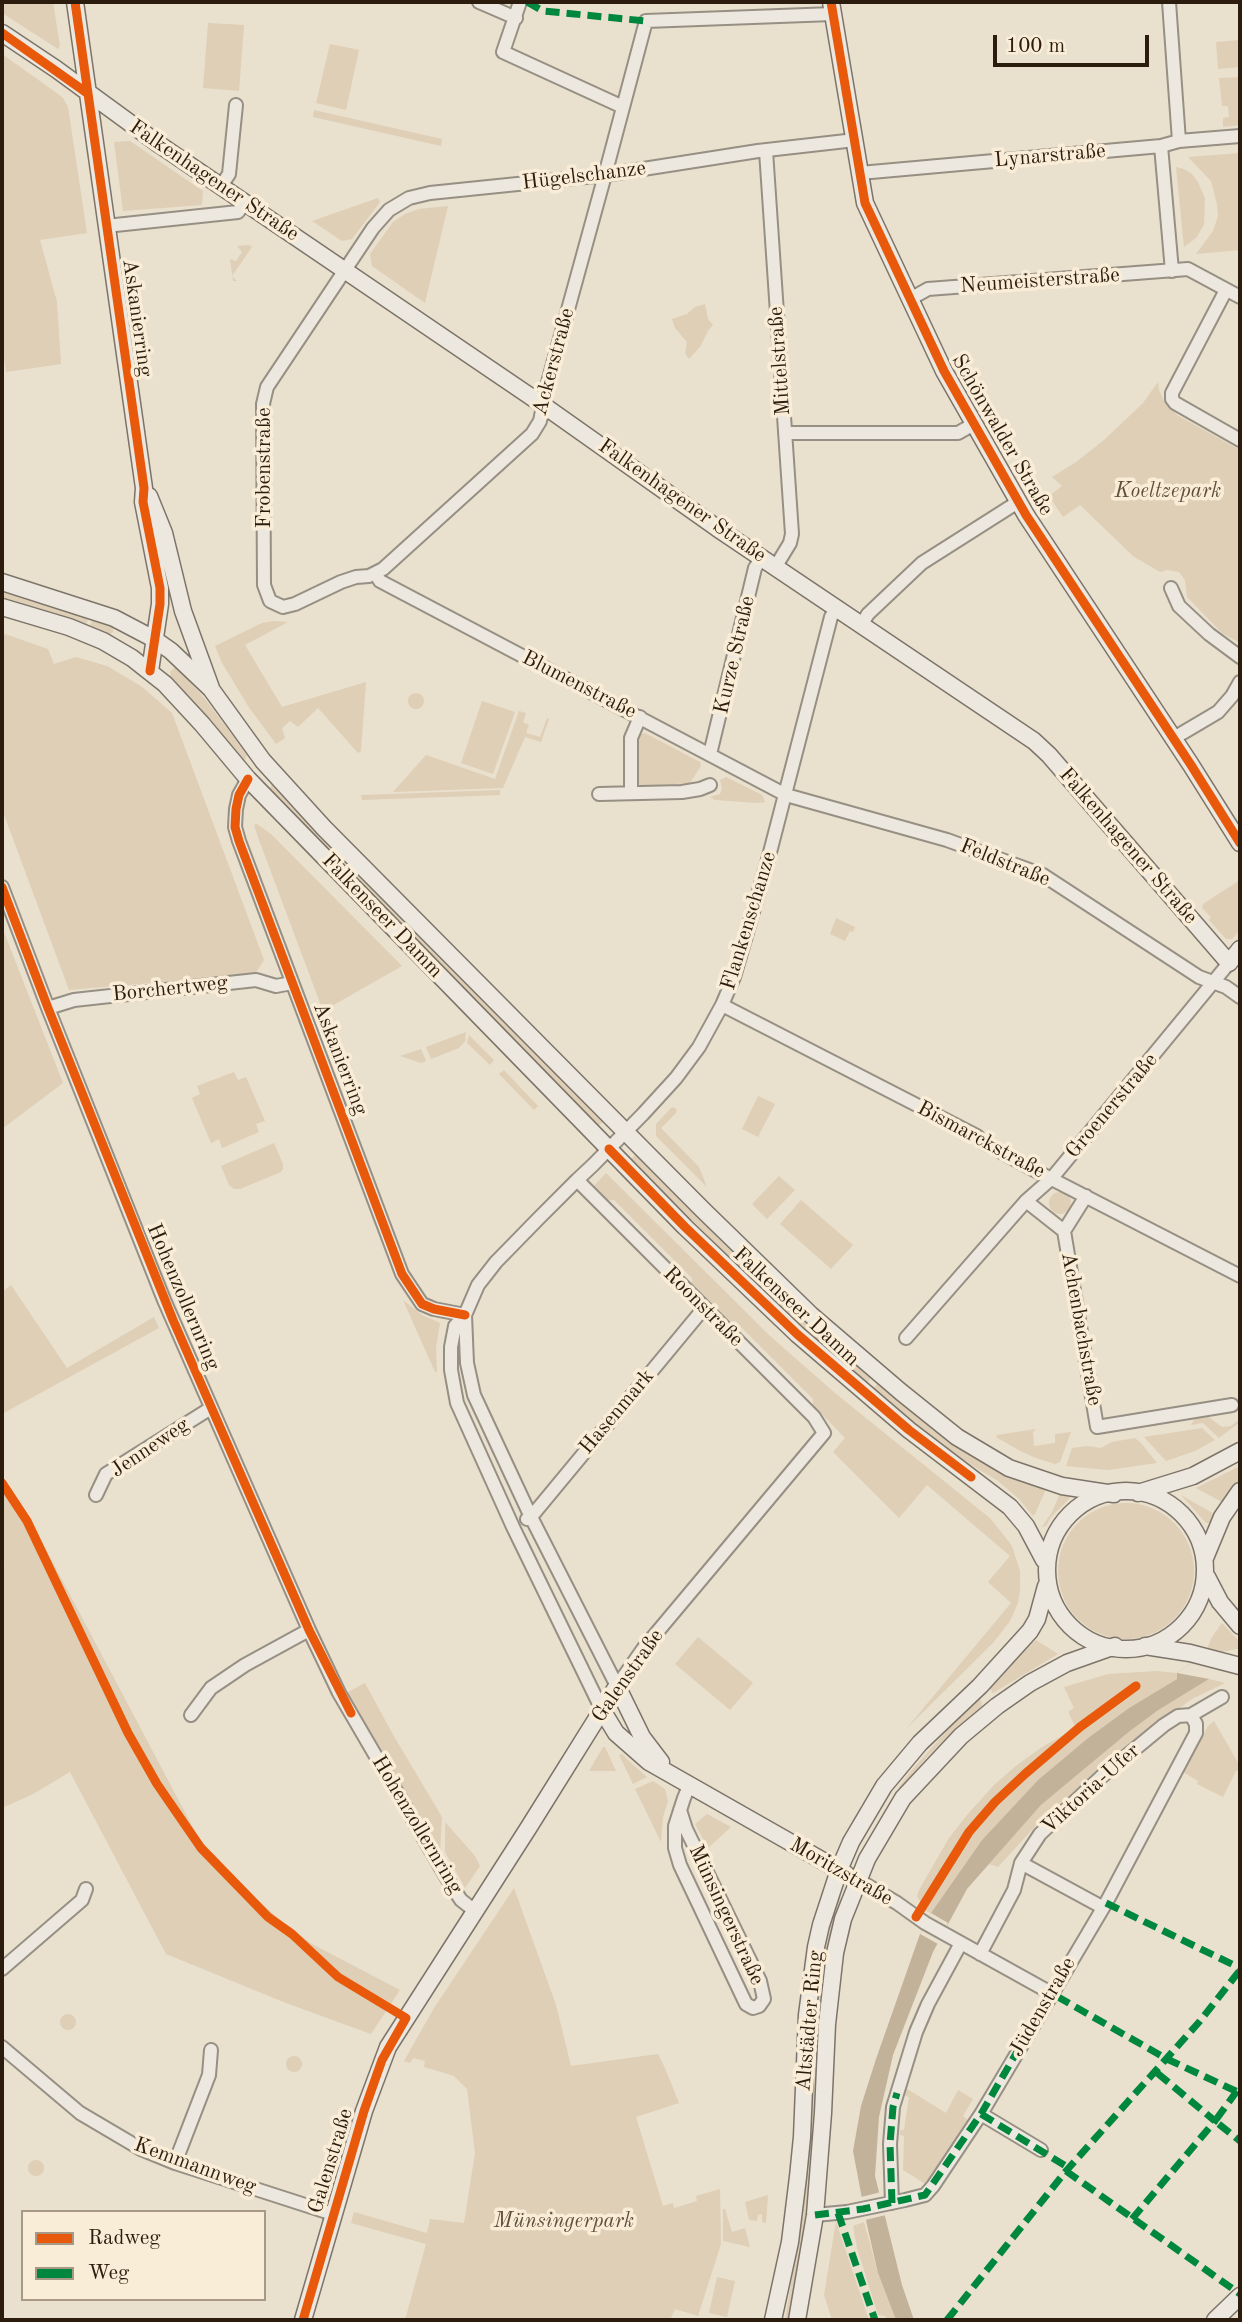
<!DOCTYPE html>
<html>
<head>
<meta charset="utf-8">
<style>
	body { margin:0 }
	#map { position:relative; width:1242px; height:2322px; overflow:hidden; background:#eae0ce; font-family:"Old Standard TT",serif }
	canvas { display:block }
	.frame { position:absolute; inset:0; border:4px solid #2c1c0d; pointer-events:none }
	.legend { position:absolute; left:21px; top:2210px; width:245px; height:91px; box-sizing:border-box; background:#f9edd7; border:2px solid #a79986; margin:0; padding:9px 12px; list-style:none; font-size:21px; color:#2c1c0d }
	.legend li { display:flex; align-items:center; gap:14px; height:35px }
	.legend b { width:35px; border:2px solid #a79986 }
	.scale { position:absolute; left:993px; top:35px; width:156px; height:32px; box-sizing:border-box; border:4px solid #2c1c0d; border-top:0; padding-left:9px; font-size:21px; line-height:24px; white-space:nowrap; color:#2c1c0d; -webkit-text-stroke:5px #f9edd7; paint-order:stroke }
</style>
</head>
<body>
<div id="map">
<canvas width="1242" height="2322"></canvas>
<div class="frame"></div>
<ul class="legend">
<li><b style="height:9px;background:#e8590c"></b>Radweg</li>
<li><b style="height:9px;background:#00873e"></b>Weg</li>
</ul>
<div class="scale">100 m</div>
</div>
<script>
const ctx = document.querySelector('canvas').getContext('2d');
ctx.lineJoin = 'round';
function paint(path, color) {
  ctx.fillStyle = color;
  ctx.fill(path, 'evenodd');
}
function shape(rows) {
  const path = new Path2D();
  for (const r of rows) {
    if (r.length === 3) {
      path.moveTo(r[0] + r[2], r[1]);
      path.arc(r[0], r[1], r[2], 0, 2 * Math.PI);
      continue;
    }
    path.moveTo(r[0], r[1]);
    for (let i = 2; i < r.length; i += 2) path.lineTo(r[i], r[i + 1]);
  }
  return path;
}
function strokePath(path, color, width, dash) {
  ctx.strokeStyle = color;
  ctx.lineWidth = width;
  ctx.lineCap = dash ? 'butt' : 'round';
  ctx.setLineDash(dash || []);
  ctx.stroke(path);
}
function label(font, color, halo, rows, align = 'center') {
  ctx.font = font + ' "Old Standard TT",serif';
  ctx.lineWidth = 7;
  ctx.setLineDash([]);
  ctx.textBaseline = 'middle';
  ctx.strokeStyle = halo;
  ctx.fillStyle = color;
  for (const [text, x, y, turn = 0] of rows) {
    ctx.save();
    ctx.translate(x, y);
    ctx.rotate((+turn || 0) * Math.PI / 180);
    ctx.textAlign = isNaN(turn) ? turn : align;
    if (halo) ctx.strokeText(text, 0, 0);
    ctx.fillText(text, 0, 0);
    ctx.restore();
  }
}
const green = shape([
	[2,2,53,2,60,46,58,49,2,13],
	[208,23,244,25,239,91,203,88],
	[1240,40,1240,67,1218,69,1216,42],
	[330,44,359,50,346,110,316,103],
	[2,54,54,91,63,98,68,107,87,233,40,240,57,302,61,364,6,372,2,343],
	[1240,77,1240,125,1223,127,1223,118,1229,117,1228,106,1222,106,1219,78],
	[314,110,442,139,441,146,313,117],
	[130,141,203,191,202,205,123,211,114,142],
	[1240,153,1240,250,1196,254,1213,231,1218,216,1217,204,1211,181,1188,157],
	[1176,167,1184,169,1192,174,1198,182,1205,198,1204,225,1196,238,1184,247],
	[378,198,380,202,352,239,342,241,312,221],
	[448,206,425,303,372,266,370,254,393,222,405,214,419,209],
	[249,245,252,247,232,276,237,281,233,281,230,259,236,261,242,252,237,246],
	[705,304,708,319,713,325,708,331,700,347,689,359,685,353,687,342,675,328,672,319,687,314,695,307],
	[1158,382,1159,390,1164,401,1177,415,1240,450,1240,643,1222,633,1187,597,1185,580,1179,572,1167,570,1160,572,1133,556,1080,505,1063,517,1049,496,1062,486,1052,477,1076,462,1104,440,1143,403],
	[2,591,89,617,86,625,2,598],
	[93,618,111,625,113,627,113,632,109,635,90,626],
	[273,621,288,622,245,645,282,707,366,682,361,751,358,753,318,708,298,727,290,721,282,728,285,738,276,744,248,706,222,663,215,646,262,623],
	[2,633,48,649,54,664,76,657,107,666,141,686,172,713,264,960,255,974,69,990,2,809],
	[176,666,205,699,247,755,244,763,202,710,171,677,170,672],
	[416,701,8],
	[482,701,515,712,493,774,461,763],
	[519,711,526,713,523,722,529,725,526,733,540,737,547,718,549,719,541,742,525,737,503,788,393,792,426,755,495,779],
	[645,733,700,762,701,766,690,783,641,786,638,783,636,742,639,735],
	[726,777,762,795,765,802,757,803,715,800,710,797,720,794,722,789,720,780],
	[272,784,604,1121,598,1126,268,792],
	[500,790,500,795,362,800,361,795],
	[257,824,271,834,402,966,323,1011,259,840,254,825],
	[1240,880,1240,930,1232,939,1226,939,1209,920,1211,917,1202,908,1203,904],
	[836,918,855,927,853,932,850,931,845,941,830,934],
	[2,927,63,1083,2,1129],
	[466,1032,465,1041,459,1048,431,1059,426,1047],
	[469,1035,494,1060,490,1065,467,1043],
	[421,1049,426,1061,421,1063,400,1056],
	[504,1070,538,1106,534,1110,499,1074],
	[234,1072,238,1080,246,1077,265,1121,256,1124,259,1132,222,1148,219,1139,211,1143,192,1098,200,1094,197,1086],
	[758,1096,775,1104,758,1137,742,1129],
	[672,1107,677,1109,676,1113,661,1128,699,1167,707,1187,656,1136,656,1124],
	[274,1143,283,1164,283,1169,281,1172,240,1189,234,1189,229,1185,221,1166],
	[636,1154,773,1292,872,1377,866,1384,769,1297,631,1159],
	[606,1173,770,1336,835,1393,991,1519,1012,1546,1020,1571,1020,1590,1018,1603,1010,1621,993,1643,906,1729,1011,1603,988,1582,1010,1556,927,1485,899,1518,833,1452,845,1438,813,1405,813,1399,735,1321,722,1321,692,1290,692,1278,614,1200,602,1201,591,1189],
	[779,1176,795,1190,767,1219,752,1204],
	[1060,1203,11],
	[801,1200,853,1245,831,1269,780,1224],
	[11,1285,67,1368,154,1317,159,1328,2,1414,2,1292],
	[403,1300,422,1315,440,1323,436,1348,437,1372,435,1372],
	[878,1383,930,1426,972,1456,1016,1478,1046,1489,1035,1514,1033,1516,1019,1499,998,1481,958,1457,872,1390],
	[1197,1415,1206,1415,1222,1427,1231,1426,1240,1419,1240,1422,1219,1438,1203,1423,1191,1425],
	[1202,1428,1215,1440,1195,1451,1166,1461,1144,1437],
	[1036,1429,1033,1432,1034,1446,1055,1443,1055,1434,1071,1432,1060,1462,1055,1464,1036,1458,1020,1451,996,1437,997,1435],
	[1135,1438,1141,1443,1157,1463,1108,1470,1066,1466,1072,1448,1087,1446,1101,1448,1112,1442],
	[1240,1466,1240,1480,1222,1502,1196,1488],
	[2,1475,31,1521,206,1852,281,1921,312,1944,400,1990,371,2034,286,2003,166,1954,70,1772,33,1794,2,1808,2,1566,5,1563,2,1558],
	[1060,1493,1069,1495,1070,1498,1051,1517,1046,1526,1042,1527,1052,1512],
	[1181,1495,1214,1514,1210,1523,1206,1523],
	[1126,1571,68],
	[1222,1623,1240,1642,1240,1661,1206,1651,1212,1637],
	[698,1637,753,1683,730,1710,675,1664],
	[1036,1640,1058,1654,993,1693,988,1686],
	[1157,1671,1177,1673,1177,1679,1129,1708,1088,1738,1038,1780,982,1840,931,1913,926,1911,917,1896,919,1890,949,1838,967,1815,994,1785,1017,1765,1042,1747,1076,1728,1069,1714,1069,1711,1074,1708,1064,1687,1108,1674],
	[1209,1679,1225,1683,1192,1699,1148,1731,1042,1819,998,1867,989,1864,1041,1805,1130,1731,1157,1711],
	[365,1683,392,1733,442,1817,440,1853,347,1698,346,1695,350,1691],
	[976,1698,981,1700,982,1706,953,1731,927,1757,900,1790,898,1788,911,1771],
	[1214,1721,1240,1766,1239,1771,1236,1771,1223,1797,1197,1784,1198,1781,1183,1772,1208,1726],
	[603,1747,605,1747,616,1771,589,1771],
	[622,1754,629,1761,647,1777,633,1784,619,1755],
	[653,1781,665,1789,668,1801,663,1817,661,1842,635,1789],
	[707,1814,731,1827,708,1848,695,1824],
	[445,1822,475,1856,480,1866,465,1888,445,1852],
	[514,1888,556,2005,571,2066,658,2054,665,2068,679,2103,636,2117,663,2206,673,2203,674,2208,697,2201,696,2196,720,2189,721,2244,698,2316,675,2309,670,2320,405,2320,426,2244,351,2223,354,2212,427,2233,430,2219,464,2223,475,2153,467,2089,454,2076,424,2067,425,2061,413,2058,410,2063,404,2061,434,2008],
	[837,1896,841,1898,827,1946,819,2011,816,2010,824,1945],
	[68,2022,8],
	[817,2042,814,2115,816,2143,811,2197,790,2320,785,2320,805,2196],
	[294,2064,8],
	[904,2087,946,2113,958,2090,973,2099,963,2116,968,2120,927,2185,903,2170,904,2136,900,2135,900,2130,904,2130,909,2097,903,2095],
	[36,2168,8],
	[768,2195,766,2223,762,2222,762,2214,758,2215,757,2221,749,2220,745,2202],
	[723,2209,725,2209,732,2232,745,2228,750,2247,723,2241],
	[836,2221,839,2231,869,2320,832,2320,824,2295],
	[864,2222,878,2273,896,2320,887,2320,885,2316,878,2315,857,2248,853,2226],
	[717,2277,735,2281,727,2317,709,2313]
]);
const water = shape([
	[1240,1648,1229,1671,1209,1679,1157,1711,1130,1731,1041,1805,967,1889,933,1952,893,2055,879,2117,875,2176,902,2285,914,2320,896,2320,878,2273,867,2225,853,2151,861,2106,876,2059,920,1934,931,1913,982,1840,1038,1780,1088,1738,1129,1708,1177,1679,1177,1673,1195,1661,1220,1652]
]);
const pier = shape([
	[1240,1648,1240,1669,1209,1679,1177,1673,1195,1661,1220,1652],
	[931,1913,948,1923,938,1944,920,1934],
	[881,2192,886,2215,865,2220,861,2197]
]);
const street = shape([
	[479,2,516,18],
	[520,2,503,52,623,107],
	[1169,2,1179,141],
	[833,14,646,21,605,175,547,386,540,421,532,434,383,569,369,576,356,577,341,582,295,604,283,607,270,601,264,585,263,404,267,387,373,228,389,210,409,198,430,193,605,175,758,151,855,140],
	[1161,146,1172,271],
	[766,151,792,534,790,543,776,566],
	[860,173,1161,146,1179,141,1240,136],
	[221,186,229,174,236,105],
	[106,226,238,212,245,202],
	[1226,290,1172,393,1172,399,1175,403,1240,440],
	[910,299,928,289,1188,269,1240,297],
	[785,433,958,433,974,424],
	[375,573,380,581,786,795,947,840,1043,875,1199,977,1226,987,1240,997],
	[1171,588,1179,606,1209,634,1240,657],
	[861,625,868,614,922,563,1018,502],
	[1174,738,1218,712,1232,696,1240,682],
	[710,754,755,568,762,557],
	[248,779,239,795,236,809,235,827,239,841,402,1274,422,1304,434,1309,465,1315],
	[631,792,631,738,640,717],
	[599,794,682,792,700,789,710,785],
	[2,887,48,1008,164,1300,309,1630,339,1693,451,1885,461,1900,475,1911],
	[722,1005,977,1136,981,1141,1038,1172,1240,1276],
	[48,1008,74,1000,256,980,276,986,292,983],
	[577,1180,814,1417,824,1433,643,1649,617,1686,531,1517,474,1395,467,1363,465,1315,478,1285,496,1262,539,1218,577,1180,593,1165,643,1114,676,1078,699,1047,722,1005,734,977,768,860,831,617,836,608],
	[1086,1196,1064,1231,1097,1427,1232,1405],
	[1026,1201,1064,1231],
	[465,1315,455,1326,451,1347,451,1370,457,1403,513,1527,602,1710],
	[906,1338,1026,1201,1052,1178,1229,963],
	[96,1495,106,1474,211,1408],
	[527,1519,531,1517,704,1308],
	[191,1715,211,1688,245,1665,309,1630],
	[680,1810,686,1829,760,1981,764,1999,759,2006,753,2008,746,2004,680,1865,675,1848,675,1826,684,1798,689,1786],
	[1021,1863,1102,1907],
	[858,1880,897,1903,925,1923,1051,1993],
	[980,1954,1014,1890,1021,1863,1040,1834,1101,1777,1164,1725,1178,1716,1191,1715,1222,1697],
	[2,1969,82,1900,86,1889],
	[2,2047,80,2113,141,2149,175,2163,333,2214],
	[981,2114,1041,2150],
	[175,2163,209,2075,211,2050],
	[892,2203,890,2144,893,2107,916,2032,928,2004,961,1943],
	[815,2215,847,2212,905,2200,925,2195,933,2186,981,2114,1106,1903,1196,1733,1196,1724,1191,1715]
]);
const secondary = shape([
	[75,2,144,488,143,502,160,588,160,604,150,671],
	[831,2,865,203,944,371,1026,515,1191,765,1240,843],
	[2,33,56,69,160,145,543,405,717,528,1034,741,1049,755,1229,963,1240,949],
	[149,496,164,533,183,611,211,688],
	[2,582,114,618,154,639,171,651,211,689,263,761,324,828,703,1210,811,1315,901,1392,957,1437,1009,1468,1062,1486,1114,1494],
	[2,607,69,627,103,641,132,658,165,684,202,724,248,779,685,1227,797,1334,909,1430,1010,1507,1026,1526,1044,1560],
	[1126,1570,79],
	[1138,1493,1193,1476,1240,1451],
	[1205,1558,1222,1517,1240,1491],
	[1207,1577,1220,1602,1240,1626],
	[1145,1646,1190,1653,1240,1666],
	[617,1686,642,1737,661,1762],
	[602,1710,616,1733,649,1762,846,1874],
	[303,2320,364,2111,388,2047,529,1827,617,1686],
	[773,2320,790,2242,798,2177,802,2137,807,2015,816,1947,821,1925,839,1870,851,1842,884,1786,920,1743,980,1686,1030,1631,1037,1619,1046,1586],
	[797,2320,815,2215,823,2113,827,2024,835,1953,843,1919,867,1859,903,1798,961,1736,997,1706,1030,1683,1067,1663,1115,1646],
	[1215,2320,1240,2296]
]);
const quiet = shape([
	[527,2,543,11,646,21],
	[1106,1903,1240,1968],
	[1237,2091,1215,2121,1240,2141],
	[981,2114,1069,2168],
	[1066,2171,1240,2294],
	[892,2203,890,2144,893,2107,897,2093],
	[838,2213,875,2320],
	[815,2215,863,2209,925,2195,981,2114,1051,1993,1167,2059,1240,2093],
	[1132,2219,1215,2121,1156,2072],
	[947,2320,1066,2171,1200,2021,1240,1970]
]);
const cycleway = shape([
	[75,2,144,488,143,502,160,588,160,604,150,671],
	[831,2,865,203,944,371,1026,515,1191,765,1240,843],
	[2,33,87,93],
	[248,779,239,795,236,809,235,827,239,841,402,1274,422,1304,434,1309,465,1315],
	[2,887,48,1008,173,1320,309,1630,351,1713],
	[609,1149,685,1227,797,1334,909,1430,971,1477],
	[2,1483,27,1521,128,1733,157,1784,201,1848,268,1917,292,1934,338,1977,406,2018,382,2060,364,2111,303,2320],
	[916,1917,969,1832,995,1802,1025,1774,1080,1727,1136,1686]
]);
const streetNames = [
	["Lynarstraße",1050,156,-5],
	["Hügelschanze",584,176,-7],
	["Falkenhagener Straße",214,181,34],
	["Neumeisterstraße",1040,281,-4],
	["Askanierring",137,318,82],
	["Mittelstraße",780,361,-94],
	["Ackerstraße",554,362,-75],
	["Schönwalder Straße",1002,435,60],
	["Frobenstraße",264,468,-90],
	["Falkenhagener Straße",682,501,35],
	["Kurze Straße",735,655,-77],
	["Blumenstraße",579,685,27],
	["Falkenhagener Straße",1128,846,49],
	["Feldstraße",1005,863,22],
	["Falkenseer Damm",382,916,46],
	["Flankenschanze",749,921,-73],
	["Borchertweg",170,989,-6],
	["Askanierring",340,1059,69],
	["Groenerstraße",1112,1106,-50],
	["Bismarckstraße",981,1140,28],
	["Hohenzollernring",183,1297,67],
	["Roonstraße",703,1307,45],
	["Falkenseer Damm",796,1307,43],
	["Achenbachstraße",1081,1329,80],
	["Hasenmark",617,1412,-50],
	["Jenneweg",150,1448,-34],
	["Galenstraße",628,1676,-55],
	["Viktoria-Ufer",1091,1789,-42],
	["Hohenzollernring",417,1825,59],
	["Moritzstraße",841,1872,30],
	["Münsingerstraße",726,1915,65],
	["Jüdenstraße",1043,2007,-60],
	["Altstädter Ring",810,2021,-85],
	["Galenstraße",331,2161,-73],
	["Kemmannweg",195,2166,20]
];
const parkNames = [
	["Koeltzepark",1168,491],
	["Münsingerpark",564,2221]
];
paint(green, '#decfb6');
paint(water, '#c2b29a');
paint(pier, '#eae0ce');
strokePath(street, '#968f83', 16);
strokePath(secondary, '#7c7469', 19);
strokePath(street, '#ede8df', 12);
strokePath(secondary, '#ede8df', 16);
strokePath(quiet, '#00873e', 7, [14, 7]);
strokePath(cycleway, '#e8590c', 9);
label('21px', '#2c1c0d', '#f9edd7', streetNames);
label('italic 21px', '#5e4e3a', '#f9edd7', parkNames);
</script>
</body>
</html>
